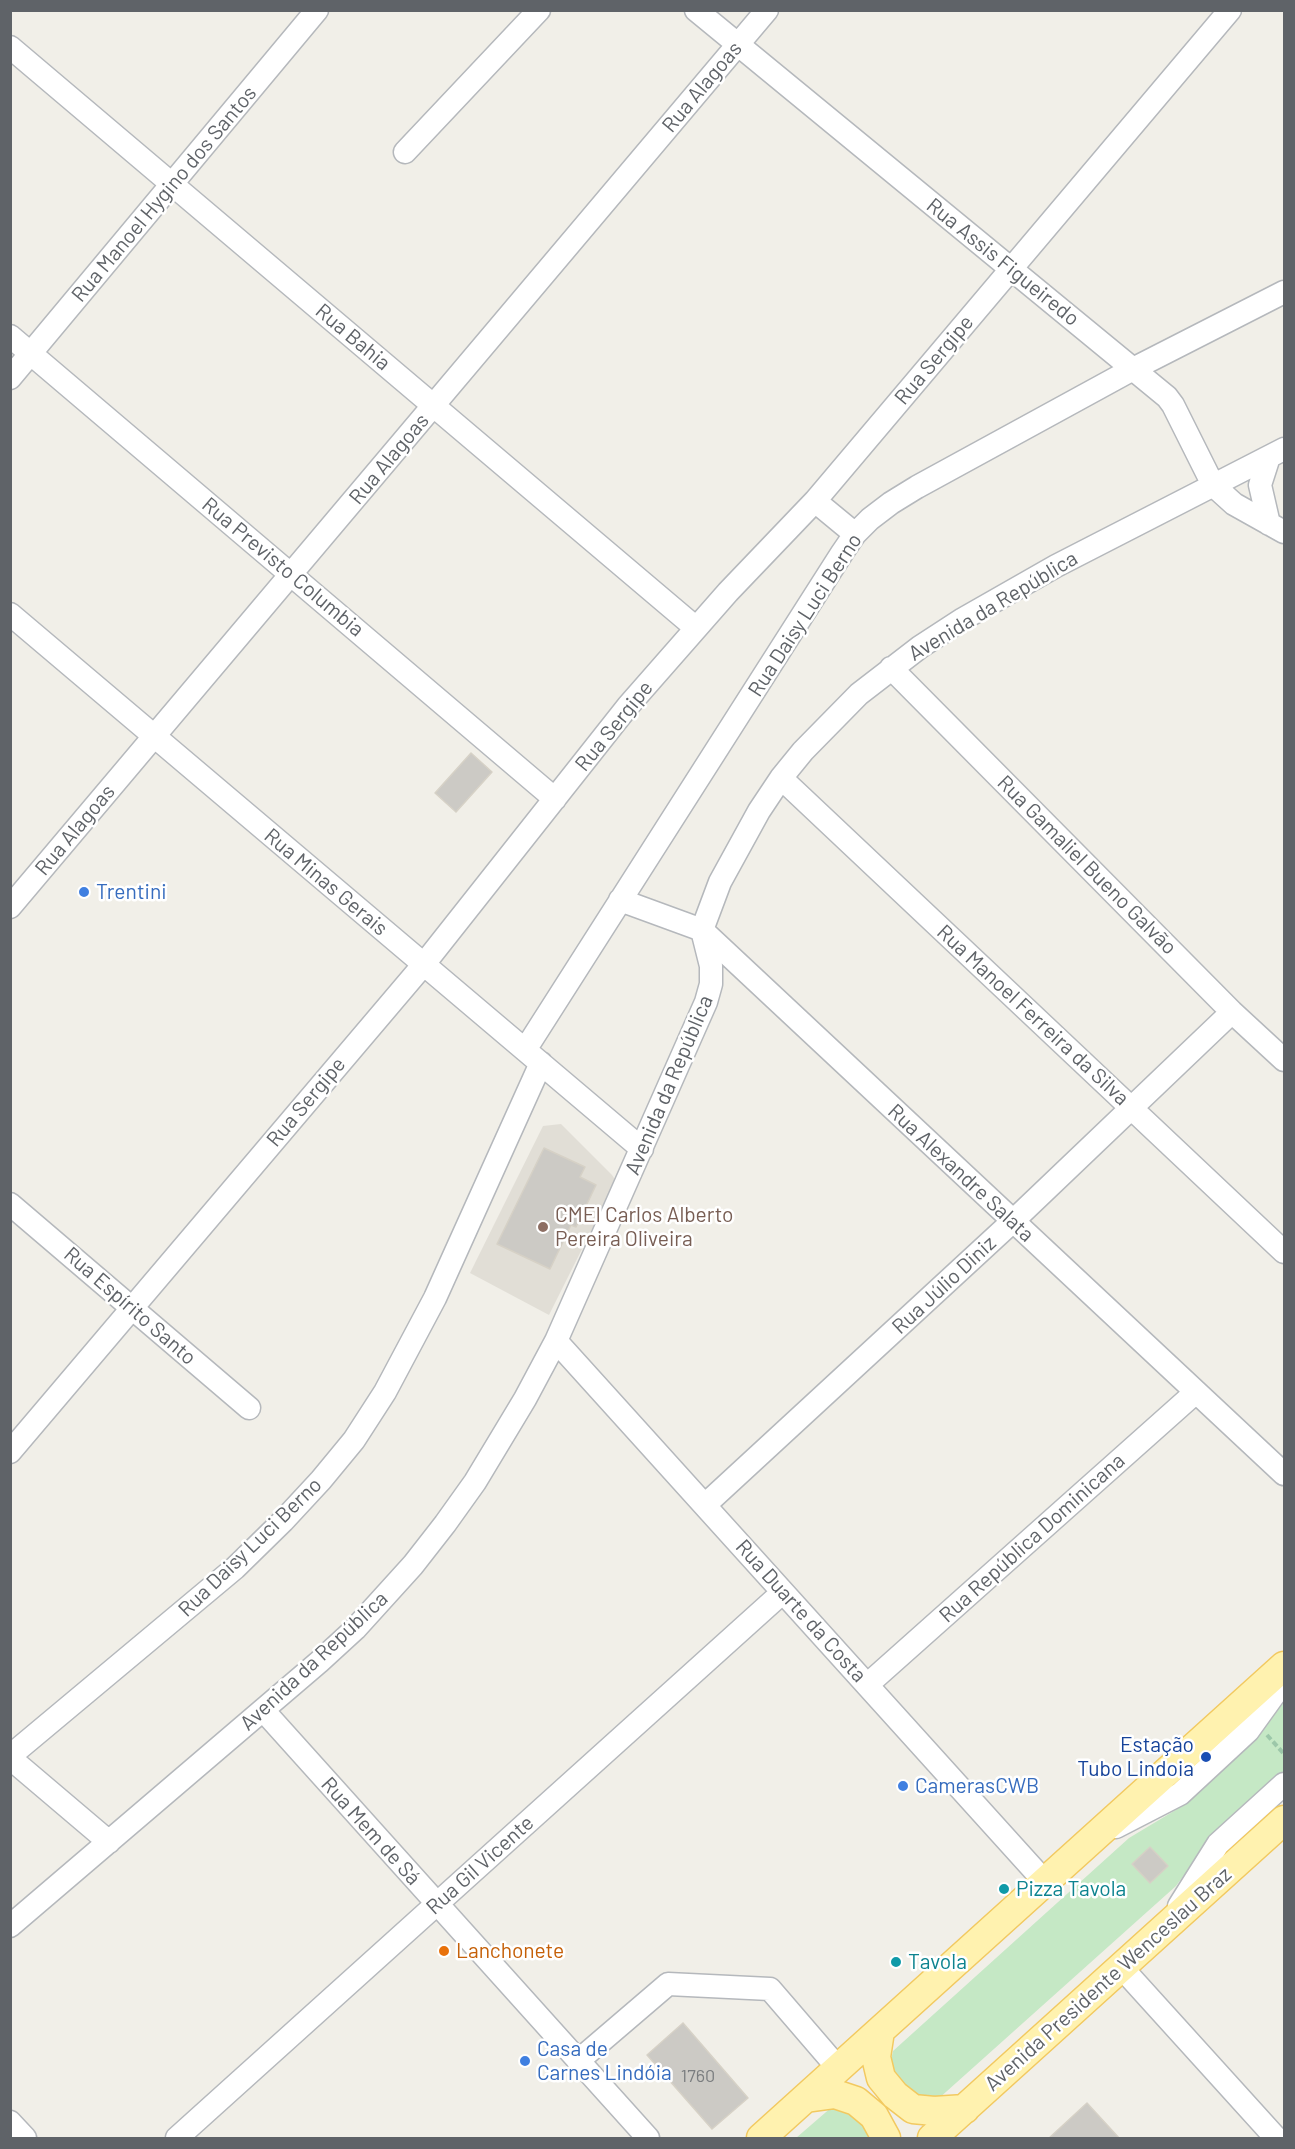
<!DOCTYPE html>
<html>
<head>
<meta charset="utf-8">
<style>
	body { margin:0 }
	#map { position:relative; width:1295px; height:2149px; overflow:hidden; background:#f1efe8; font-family:Barlow,sans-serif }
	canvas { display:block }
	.frame { position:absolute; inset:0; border:12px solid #5f6368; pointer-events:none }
</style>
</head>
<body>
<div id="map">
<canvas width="1295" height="2149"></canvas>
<div class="frame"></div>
</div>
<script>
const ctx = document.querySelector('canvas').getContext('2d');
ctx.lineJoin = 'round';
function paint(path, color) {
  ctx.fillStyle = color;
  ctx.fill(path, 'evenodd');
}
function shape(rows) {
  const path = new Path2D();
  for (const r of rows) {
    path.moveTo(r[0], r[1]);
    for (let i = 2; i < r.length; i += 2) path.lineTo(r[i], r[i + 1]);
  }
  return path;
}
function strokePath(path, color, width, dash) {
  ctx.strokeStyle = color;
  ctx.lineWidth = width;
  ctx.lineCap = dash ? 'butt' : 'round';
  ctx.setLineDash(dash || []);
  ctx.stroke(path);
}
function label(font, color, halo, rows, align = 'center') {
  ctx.font = font + ' Barlow,sans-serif';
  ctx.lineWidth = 5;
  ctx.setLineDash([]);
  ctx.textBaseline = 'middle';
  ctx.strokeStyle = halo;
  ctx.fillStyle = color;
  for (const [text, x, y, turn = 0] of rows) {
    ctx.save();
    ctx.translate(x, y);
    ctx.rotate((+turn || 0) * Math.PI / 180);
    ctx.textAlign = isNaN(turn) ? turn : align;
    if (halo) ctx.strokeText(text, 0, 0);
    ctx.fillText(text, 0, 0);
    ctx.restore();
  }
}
const education = shape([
	[561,1124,612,1175,616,1181,549,1315,470,1273,543,1126]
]);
const green = shape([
	[1284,1702,1284,1773,1211,1839,1176,1886,937,2100,925,2102,894,2077,890,2065,893,2051,1129,1838,1184,1805,1256,1739],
	[846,2105,879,2138,796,2138,833,2106]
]);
const building = shape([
	[471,753,492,772,456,812,435,793,471,753],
	[544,1148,585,1167,580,1177,596,1185,576,1227,571,1225,550,1269,497,1244,544,1148],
	[1150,1847,1168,1866,1150,1883,1132,1864,1150,1847],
	[683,2023,748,2098,712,2129,647,2055,683,2023],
	[1087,2103,1120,2139,1048,2139,1087,2103]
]);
const path = shape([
	[1267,1735,1284,1754]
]);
const minor = shape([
	[696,10,1167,397,1173,405,1213,485,1234,504,1284,532],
	[10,47,696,628],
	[405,152,539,10],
	[10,336,555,799],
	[10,378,317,10],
	[1269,457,1260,485,1269,524],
	[815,501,855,534],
	[10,614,642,1149],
	[891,668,1232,1012,1284,1060],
	[781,778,1284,1252],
	[620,900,702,930,1284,1474],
	[10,907,767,10],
	[525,1050,842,553,855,534,870,519,891,503,917,487,1133,369,1284,292],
	[10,1204,249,1408],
	[556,1341,1045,1882],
	[10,1452,424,964,628,706,728,592,815,501,1230,10],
	[705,1505,1013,1221,1232,1012],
	[867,1685,1196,1392],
	[263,1710,648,2138],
	[10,1756,235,1568,283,1521,321,1480,354,1440,385,1392,435,1298,541,1063],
	[10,1758,109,1842],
	[1116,1827,1180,1794,1248,1731,1284,1681],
	[1179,1906,1218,1844,1284,1784],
	[10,1926,319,1662,355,1629,413,1565,445,1524,475,1482,525,1399,556,1341,706,1002,711,984,711,966,702,930,720,882,759,811,781,778,803,751,859,694,920,647,963,619,1056,566,1284,449],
	[1122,1968,1276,2138],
	[578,2061,668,1984,770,1989,838,2068],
	[10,2122,25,2138],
	[177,2138,783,1592]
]);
const major = shape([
	[880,2031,876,2057,881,2078,895,2095,913,2109,934,2111,965,2109],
	[806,2098,835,2094,856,2101,874,2116,886,2138],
	[761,2138,1284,1666],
	[932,2138,1284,1820]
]);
const markers = [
	[84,892,6,"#3f7fe0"],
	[543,1227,6,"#8d6e63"],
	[1206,1757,6,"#1a4fb4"],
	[903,1786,6,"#3f7fe0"],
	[1004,1889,6,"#0f9aa8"],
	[444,1951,6,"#e8710a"],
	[896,1962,6,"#0f9aa8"],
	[525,2061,6,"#3f7fe0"]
];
const numberNames = [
	["1760",698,2076]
];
const streetNames = [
	["Rua Alagoas",702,87,-50],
	["Rua Manoel Hygino dos Santos",164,194,-50],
	["Rua Assis Figueiredo",1003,262,39],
	["Rua Bahia",353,337,40],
	["Rua Sergipe",934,360,-50],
	["Rua Alagoas",389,459,-50],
	["Rua Previsto Columbia",283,567,40],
	["Avenida da República",993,606,-31],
	["Rua Daisy Luci Berno",805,615,-57],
	["Rua Sergipe",614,726,-51],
	["Rua Alagoas",75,830,-50],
	["Rua Gamaliel Bueno Galvão",1087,865,45],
	["Rua Minas Gerais",326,882,40],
	["Rua Manoel Ferreira da Silva",1033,1015,43],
	["Avenida da República",669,1085,-67],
	["Rua Sergipe",306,1102,-50],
	["Rua Alexandre Salata",961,1173,43],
	["Rua Júlio Diniz",944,1285,-43],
	["Rua Espírito Santo",130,1306,41],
	["Rua República Dominicana",1032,1538,-42],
	["Rua Daisy Luci Berno",250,1547,-44],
	["Rua Duarte da Costa",801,1611,48],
	["Avenida da República",314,1661,-43],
	["Rua Mem de Sá",371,1831,48],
	["Rua Gil Vicente",480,1865,-42],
	["Avenida Presidente Wenceslau Braz",1108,1979,-42]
];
const shopNames = [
	["Trentini",96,892],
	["CamerasCWB",915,1786],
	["Casa de",537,2049],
	["Carnes Lindóia",537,2073]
];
const educationNames = [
	["CMEI Carlos Alberto",555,1215],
	["Pereira Oliveira",555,1239]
];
const transitNames = [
	["Estação",1194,1745],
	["Tubo Lindoia",1194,1769]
];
const cultureNames = [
	["Pizza Tavola",1016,1889],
	["Tavola",908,1962]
];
const foodNames = [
	["Lanchonete",456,1951]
];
paint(education, '#e1ded6');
paint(green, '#c5e8c5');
paint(building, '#cccac5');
strokePath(building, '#d6d1c6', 1.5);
strokePath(minor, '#b5b8bc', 25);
strokePath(major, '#f2c960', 31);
strokePath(path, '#9cc7a9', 4, [6, 3]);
strokePath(minor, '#fff', 22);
strokePath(major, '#fff2af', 28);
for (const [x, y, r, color] of markers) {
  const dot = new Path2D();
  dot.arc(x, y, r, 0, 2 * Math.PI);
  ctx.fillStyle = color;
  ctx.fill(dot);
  strokePath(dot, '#fff', 2);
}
label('18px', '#7a7d7f', null, numberNames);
label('21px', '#5f6368', '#fff', streetNames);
label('21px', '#366cbe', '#fff', shopNames, 'left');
label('21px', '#785e54', '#fff', educationNames, 'left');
label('21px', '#164399', '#fff', transitNames, 'right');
label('21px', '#0d838f', '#fff', cultureNames, 'left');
label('21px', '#c56008', '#fff', foodNames, 'left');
</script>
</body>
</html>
